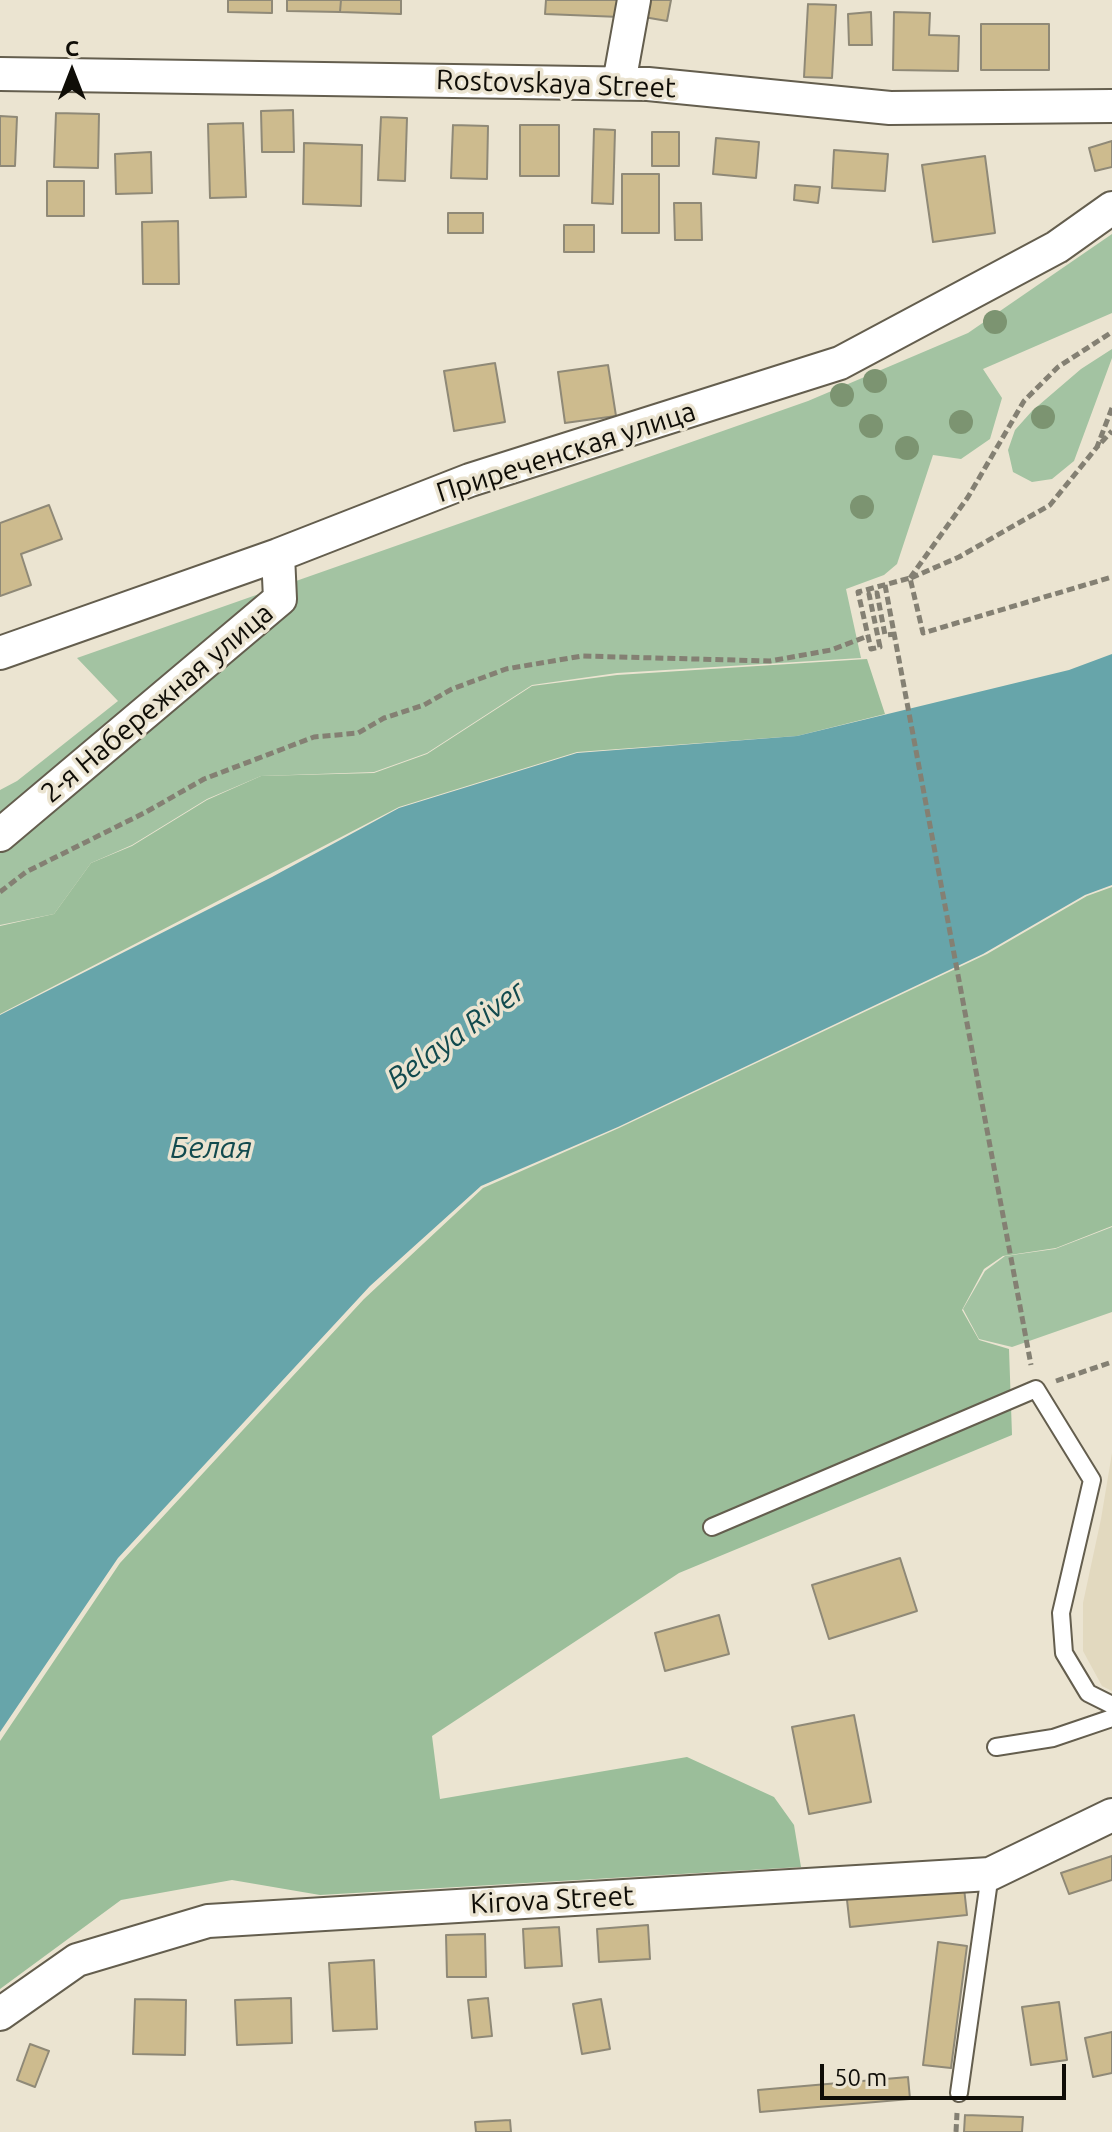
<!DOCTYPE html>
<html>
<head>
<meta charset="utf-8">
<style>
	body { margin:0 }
	#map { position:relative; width:1112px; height:2132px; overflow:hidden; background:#ebe4d1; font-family:Ubuntu,sans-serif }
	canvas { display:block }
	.north { position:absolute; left:32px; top:32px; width:80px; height:80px; -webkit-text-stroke:6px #ebe4d1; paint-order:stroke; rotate:0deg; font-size:22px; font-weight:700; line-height:32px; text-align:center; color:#0f0d07 }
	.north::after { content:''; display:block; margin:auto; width:28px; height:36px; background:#0f0d07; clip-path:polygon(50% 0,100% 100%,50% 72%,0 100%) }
	.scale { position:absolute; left:820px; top:2064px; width:246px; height:36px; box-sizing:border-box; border:4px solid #0f0d07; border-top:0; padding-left:10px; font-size:24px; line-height:28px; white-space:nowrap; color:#0f0d07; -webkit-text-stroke:6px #ebe4d1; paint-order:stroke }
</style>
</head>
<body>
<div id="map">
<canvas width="1112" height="2132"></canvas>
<div class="north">С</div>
<div class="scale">50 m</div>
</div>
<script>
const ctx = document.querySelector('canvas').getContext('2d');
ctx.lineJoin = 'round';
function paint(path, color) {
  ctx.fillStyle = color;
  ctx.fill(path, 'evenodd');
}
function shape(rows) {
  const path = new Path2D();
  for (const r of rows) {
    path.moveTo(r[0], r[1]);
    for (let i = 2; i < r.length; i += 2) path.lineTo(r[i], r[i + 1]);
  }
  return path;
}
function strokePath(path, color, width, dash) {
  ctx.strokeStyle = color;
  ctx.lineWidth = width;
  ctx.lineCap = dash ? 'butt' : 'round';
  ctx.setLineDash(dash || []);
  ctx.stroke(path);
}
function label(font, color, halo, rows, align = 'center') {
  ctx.font = font + ' Ubuntu,sans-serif';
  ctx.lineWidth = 7;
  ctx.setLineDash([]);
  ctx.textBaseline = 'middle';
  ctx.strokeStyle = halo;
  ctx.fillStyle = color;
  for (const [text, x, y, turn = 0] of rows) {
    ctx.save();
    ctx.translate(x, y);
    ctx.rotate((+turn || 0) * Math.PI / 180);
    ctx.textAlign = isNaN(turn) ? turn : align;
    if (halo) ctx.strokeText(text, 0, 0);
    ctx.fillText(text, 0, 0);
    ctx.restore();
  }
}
const built = shape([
	[1112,1453,1112,1691,1102,1686,1083,1651,1083,1603,1101,1519]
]);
const green = shape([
	[1112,234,1112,313,983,369,1002,398,990,439,961,459,933,455,897,564,884,575,846,589,861,658,617,673,532,685,427,753,374,772,261,776,207,799,132,845,91,863,54,914,0,925,0,790,17,781,118,701,77,658,808,401,968,333],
	[1112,349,1112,358,1074,461,1052,479,1032,482,1013,472,1008,450,1015,430,1032,411,1081,369],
	[1112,1227,1112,1312,1012,1347,979,1339,963,1309,985,1271,1005,1256,1055,1249]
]);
const forest = shape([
	[867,659,885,714,797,736,577,752,399,807,0,1014,0,926,54,914,91,863,132,846,207,800,261,776,374,773,427,754,532,686,617,675],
	[1112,887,1112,1226,1056,1248,1003,1256,984,1269,962,1310,979,1340,1009,1349,1012,1435,679,1573,432,1736,440,1799,687,1757,774,1797,794,1825,801,1867,320,1895,232,1880,121,1900,0,1989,0,1741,120,1563,364,1299,483,1188,619,1128,987,954,1087,896]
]);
const water = shape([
	[1112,654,1112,885,1085,895,983,954,618,1127,481,1186,370,1286,118,1558,0,1732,0,1015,272,877,399,808,577,753,797,736,1069,670]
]);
const building = shape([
	[228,0,272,0,272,13,228,12,228,0],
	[287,0,341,0,340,12,287,11,287,0],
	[341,0,401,0,401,14,340,12,341,0],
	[546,0,621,0,620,17,545,14,546,0],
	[640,0,671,0,667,21,638,16,640,0],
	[808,4,836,5,832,78,804,77,808,4],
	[871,12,872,45,849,45,848,14,871,12],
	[894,12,930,13,929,35,959,36,958,71,893,70,894,12],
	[981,24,1049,24,1049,70,981,70,981,24],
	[293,110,294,152,262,152,261,111,293,110],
	[56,113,99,114,98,168,54,167,56,113],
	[0,116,17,117,15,166,0,166,0,116],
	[381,117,407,118,405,181,378,180,381,117],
	[243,123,246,197,210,198,208,124,243,123],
	[453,125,488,126,487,179,451,178,453,125],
	[520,125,559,125,559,176,520,176,520,125],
	[594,129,615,130,613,204,592,203,594,129],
	[652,132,679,132,679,166,652,166,652,132],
	[716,138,759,142,756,178,713,174,716,138],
	[1112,141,1112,167,1095,171,1089,148,1112,141],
	[304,143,362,145,361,206,303,204,304,143],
	[834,150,888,154,885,191,832,188,834,150],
	[151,152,152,193,116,194,115,154,151,152],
	[985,156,995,233,933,242,922,165,985,156],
	[622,174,659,174,659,233,622,233,622,174],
	[47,181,84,181,84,216,47,216,47,181],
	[795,185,820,187,818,203,794,200,795,185],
	[674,203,701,203,702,240,675,240,674,203],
	[448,213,483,213,483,233,448,233,448,213],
	[178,221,179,284,143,284,142,222,178,221],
	[564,225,594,225,594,252,564,252,564,225],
	[495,363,505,422,454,431,444,371,495,363],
	[608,365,616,416,565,423,558,372,608,365],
	[49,505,62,539,21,554,31,585,0,596,0,523,49,505],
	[900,1558,917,1611,829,1639,812,1585,900,1558],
	[719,1615,729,1654,665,1671,655,1633,719,1615],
	[854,1715,871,1802,809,1814,792,1727,854,1715],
	[1112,1856,1112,1880,1069,1894,1061,1873,1112,1856],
	[963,1879,967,1915,850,1927,846,1891,963,1879],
	[648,1925,650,1959,599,1962,597,1929,648,1925],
	[559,1927,562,1966,525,1968,523,1929,559,1927],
	[485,1934,486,1977,447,1977,446,1935,485,1934],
	[938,1942,967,1946,951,2068,923,2065,938,1942],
	[374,1960,377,2029,333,2031,329,1963,374,1960],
	[291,1998,292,2043,237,2045,235,2000,291,1998],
	[488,1998,492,2036,472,2038,468,2000,488,1998],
	[135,1999,186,2000,185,2055,133,2054,135,1999],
	[601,1999,610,2049,582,2054,573,2004,601,1999],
	[1059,2002,1067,2060,1031,2065,1022,2007,1059,2002],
	[1112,2032,1112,2073,1093,2077,1085,2038,1112,2032],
	[30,2044,49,2051,35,2087,17,2080,30,2044],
	[908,2077,910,2099,760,2112,758,2090,908,2077],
	[965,2115,1023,2117,1022,2132,964,2132,965,2115],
	[510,2120,511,2132,476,2132,475,2122,510,2120]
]);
const path = shape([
	[1112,408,1097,447,1112,431],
	[910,578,968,497,1024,401,1058,367,1112,332],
	[911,578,959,557,1050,505,1097,447],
	[885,585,1031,1365],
	[896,634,885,635,877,593,869,594,880,647,871,649,858,592,910,578,923,633,1112,577],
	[0,892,26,872,146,812,204,779,314,737,358,733,384,718,424,705,452,689,506,669,582,656,770,661,831,650,868,636],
	[1056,1381,1112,1362],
	[956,2132,957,2113]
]);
const lane = shape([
	[712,1527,1036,1389,1092,1480,1061,1613,1064,1653,1088,1693,1112,1705],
	[996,1747,1053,1738,1112,1718],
	[959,2093,990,1874]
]);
const street = shape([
	[0,74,648,84,890,108,1112,106],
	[619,83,634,0],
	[0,653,278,555,470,480,840,363,1057,247,1112,208],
	[0,835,280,599,278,555],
	[0,2014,77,1960,208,1921,990,1874,1112,1815]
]);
const trees = [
	[995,322],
	[875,381],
	[842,395],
	[1043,417],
	[961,422],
	[871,426],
	[907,448],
	[862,507]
];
const streetNames = [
	["Rostovskaya Street",556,84,2],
	["Приреченская улица",566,452,-18],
	["2-я Набережная улица",157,703,-40],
	["Kirova Street",552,1900,-3]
];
const waterNames = [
	["Belaya River",456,1035,-36],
	["Белая",211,1148]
];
paint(built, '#e2d9bf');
paint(green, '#a3c3a2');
paint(forest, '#9bbe9a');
paint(water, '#67a5aa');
paint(building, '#cdbb8e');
strokePath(building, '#8f8977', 2);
strokePath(lane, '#645e4e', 20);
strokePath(street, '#645e4e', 36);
strokePath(path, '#848073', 5, [8, 4]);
strokePath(lane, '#fff', 16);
strokePath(street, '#fff', 32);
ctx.fillStyle = '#7c9471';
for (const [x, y] of trees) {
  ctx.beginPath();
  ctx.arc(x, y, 12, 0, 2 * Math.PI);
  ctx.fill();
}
label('28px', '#0f0d07', '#ebe4d1', streetNames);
label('italic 30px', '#124a4e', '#ebe4d1', waterNames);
</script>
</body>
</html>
